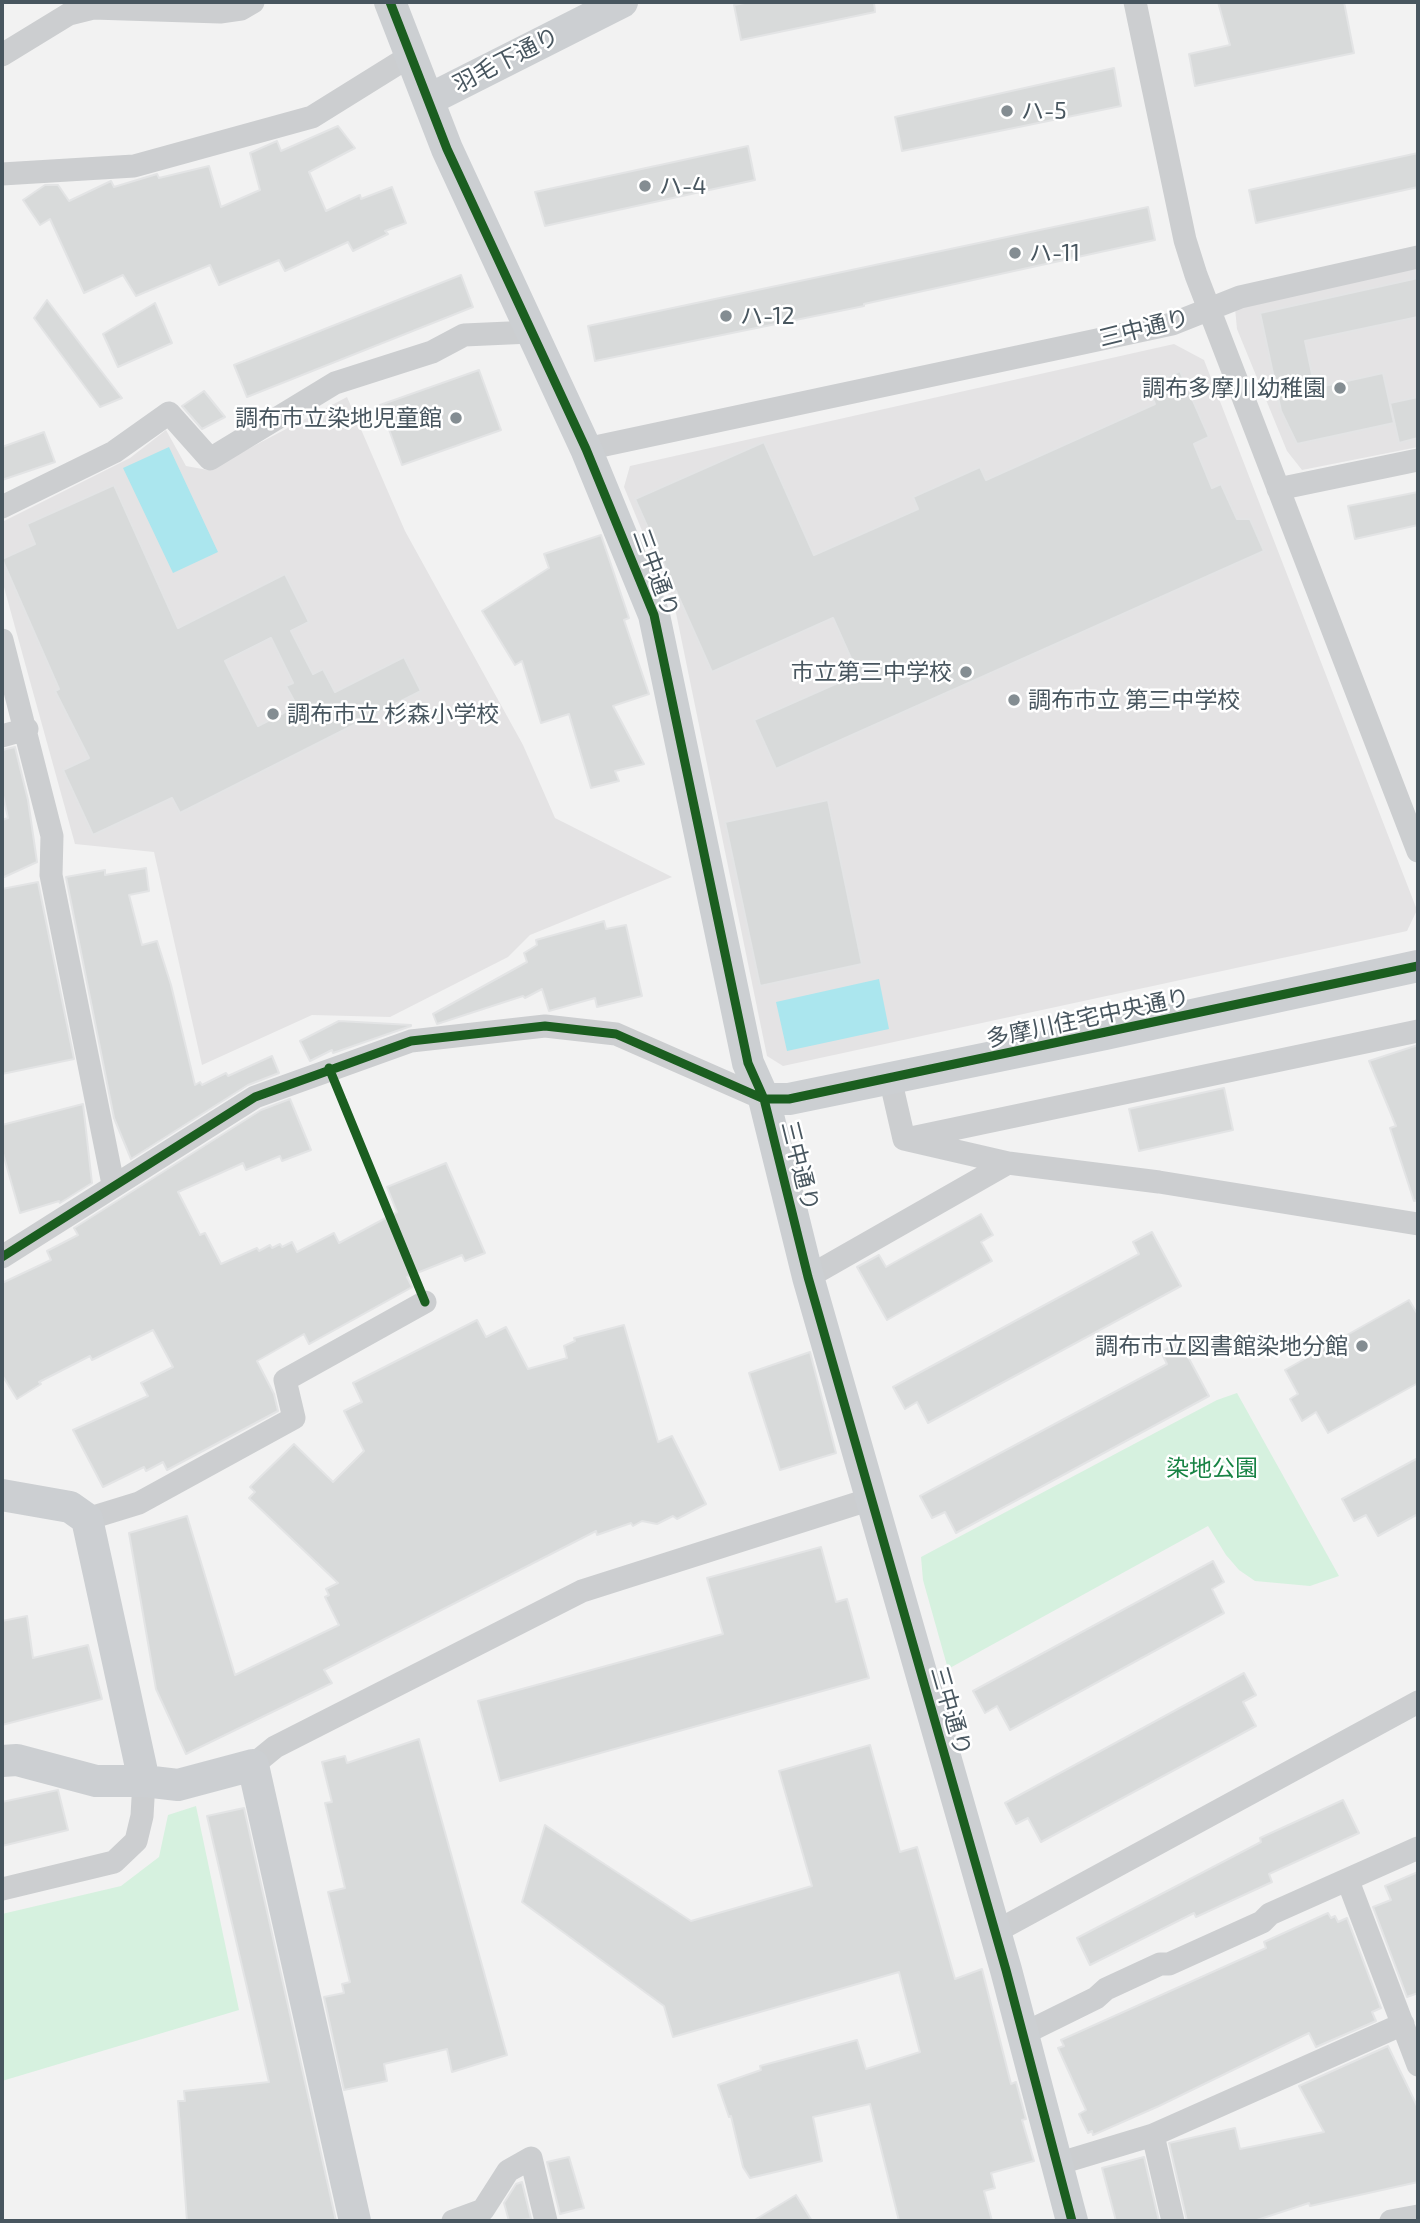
<!DOCTYPE html>
<html>
<head>
<meta charset="utf-8">
<style>
	body { margin:0 }
	#map { position:relative; width:1420px; height:2223px; overflow:hidden; background:#f2f2f2; font-family:"Exo 2",sans-serif }
	canvas { display:block }
	.frame { position:absolute; inset:0; border:4px solid #48565f; pointer-events:none }
</style>
</head>
<body>
<div id="map">
<canvas width="1420" height="2223"></canvas>
<div class="frame"></div>
</div>
<script>
const ctx = document.querySelector('canvas').getContext('2d');
ctx.lineJoin = 'round';
function paint(path, color) {
  ctx.fillStyle = color;
  ctx.fill(path, 'evenodd');
}
function shape(rows) {
  const path = new Path2D();
  for (const r of rows) {
    path.moveTo(r[0], r[1]);
    for (let i = 2; i < r.length; i += 2) path.lineTo(r[i], r[i + 1]);
  }
  return path;
}
function strokePath(path, color, width, dash) {
  ctx.strokeStyle = color;
  ctx.lineWidth = width;
  ctx.lineCap = dash ? 'butt' : 'round';
  ctx.setLineDash(dash || []);
  ctx.stroke(path);
}
function label(font, color, halo, rows, align = 'center') {
  ctx.font = font + ' "Exo 2","Noto Sans JP",sans-serif';
  ctx.lineWidth = 5;
  ctx.setLineDash([]);
  ctx.textBaseline = 'middle';
  ctx.strokeStyle = halo;
  ctx.fillStyle = color;
  for (const [text, x, y, turn = 0] of rows) {
    ctx.save();
    ctx.translate(x, y);
    ctx.rotate((+turn || 0) * Math.PI / 180);
    ctx.textAlign = isNaN(turn) ? turn : align;
    if (halo) ctx.strokeText(text, 0, 0);
    ctx.fillText(text, 0, 0);
    ctx.restore();
  }
}
const education = shape([
	[1418,264,1418,447,1302,470,1287,451,1237,329,1235,308],
	[1174,344,1204,360,1417,910,1407,931,783,1066,767,1056,676,613,624,487,630,466],
	[347,397,405,531,523,745,555,818,672,877,530,935,508,957,390,1017,312,1015,202,1065,154,852,75,844,2,580,2,522,130,458,166,430,186,466,208,470]
]);
const green = shape([
	[1237,1393,1339,1576,1310,1586,1255,1581,1239,1570,1226,1555,1208,1526,948,1669,923,1580,921,1557,1217,1400],
	[196,1806,239,2010,2,2081,2,1914,121,1886,159,1857,168,1815]
]);
const water = shape([
	[169,447,218,552,173,573,123,468],
	[879,979,889,1029,787,1051,776,1002]
]);
const building = shape([
	[750,2,874,2,875,12,741,40,734,5,750,2],
	[1218,2,1344,2,1354,53,1195,86,1189,54,1230,45,1218,2],
	[1114,68,1121,106,902,151,895,117,1114,68],
	[338,126,355,148,309,172,326,211,360,195,361,199,392,187,406,223,385,231,388,234,353,251,348,242,285,271,279,260,219,285,210,265,136,296,123,275,84,293,50,219,40,225,23,200,45,185,58,185,69,201,111,181,114,187,157,174,159,178,209,166,221,207,260,190,250,153,277,141,281,151,338,126],
	[748,146,755,180,545,226,535,192,748,146],
	[1418,153,1418,187,1256,223,1249,190,1418,153],
	[1148,207,1155,240,864,304,864,306,595,361,588,326,1148,207],
	[461,275,473,307,247,397,234,365,461,275],
	[1418,278,1418,317,1305,341,1315,388,1383,373,1394,423,1297,444,1281,411,1260,313,1418,278],
	[47,300,88,354,122,398,100,407,34,318,47,300],
	[155,303,172,343,118,367,103,334,155,303],
	[479,370,501,430,402,465,380,405,479,370],
	[1180,371,1209,437,1194,444,1212,488,1221,484,1237,519,1250,519,1264,551,776,769,754,720,858,674,833,618,712,672,635,499,764,442,814,555,918,509,913,497,980,467,986,480,1155,404,1147,386,1180,371],
	[204,391,225,417,202,429,182,406,204,391],
	[1418,397,1418,438,1399,443,1390,403,1418,397],
	[44,432,55,462,2,480,2,447,44,432],
	[114,485,178,628,285,574,309,622,291,631,313,674,323,669,335,692,404,657,421,691,180,813,172,798,93,835,63,770,89,758,55,691,59,689,2,559,35,544,27,524,114,485],
	[271,638,293,683,286,686,297,706,258,726,225,661,271,638],
	[1418,492,1418,525,1355,539,1348,506,1418,492],
	[601,535,629,618,624,620,649,694,613,706,644,764,615,771,619,781,591,788,569,714,541,723,522,661,515,665,482,611,549,568,544,554,601,535],
	[15,747,28,800,37,862,2,878,2,820,8,818,2,791,2,750,15,747],
	[828,800,862,964,760,986,725,822,828,800],
	[146,868,149,891,129,895,142,945,157,941,171,985,195,1085,200,1082,202,1085,226,1073,228,1076,272,1056,279,1073,248,1085,131,1159,114,1118,66,877,105,870,105,875,146,868],
	[38,882,74,1059,2,1074,2,889,38,882],
	[604,921,606,929,626,925,642,996,597,1007,595,998,549,1011,542,989,525,998,523,996,437,1024,433,1014,527,962,524,953,537,945,536,940,604,921],
	[339,1021,411,1025,411,1026,333,1053,332,1050,310,1061,300,1041,339,1021],
	[1418,1045,1418,1200,1414,1201,1390,1128,1396,1126,1369,1061,1418,1045],
	[1224,1088,1233,1130,1139,1151,1129,1109,1224,1088],
	[290,1099,311,1150,282,1161,280,1156,246,1170,243,1163,178,1192,200,1235,205,1233,221,1264,257,1248,259,1251,270,1245,272,1248,280,1244,282,1247,292,1242,297,1252,334,1233,339,1243,397,1212,387,1187,446,1163,485,1253,465,1261,462,1255,407,1277,412,1287,309,1344,304,1334,257,1361,274,1394,278,1411,167,1470,163,1462,146,1471,144,1467,103,1487,73,1430,148,1396,141,1383,173,1367,153,1330,92,1360,90,1356,39,1382,41,1384,17,1399,2,1375,2,1283,51,1260,47,1251,78,1235,74,1228,261,1110,290,1099],
	[83,1104,92,1183,60,1203,59,1201,20,1213,2,1150,2,1125,83,1104],
	[981,1214,993,1235,981,1242,992,1261,887,1320,857,1267,879,1255,886,1267,981,1214],
	[1152,1232,1181,1286,928,1423,917,1402,905,1409,893,1387,1139,1254,1133,1242,1152,1232],
	[1409,1300,1418,1315,1418,1383,1328,1433,1316,1412,1302,1421,1290,1399,1298,1394,1285,1370,1409,1300],
	[477,1320,486,1337,506,1327,528,1369,567,1358,564,1346,575,1341,574,1338,624,1325,658,1442,672,1436,706,1504,677,1519,673,1516,657,1524,642,1521,633,1526,631,1523,597,1535,596,1531,324,1670,332,1683,186,1754,156,1689,129,1533,187,1516,235,1675,339,1625,325,1597,329,1595,326,1589,338,1583,249,1498,255,1492,250,1487,294,1444,333,1482,364,1451,344,1411,362,1402,353,1383,477,1320],
	[1180,1342,1209,1396,956,1533,945,1512,932,1518,920,1496,1167,1364,1161,1352,1180,1342],
	[810,1352,836,1453,780,1470,749,1373,810,1352],
	[1418,1458,1418,1514,1378,1536,1366,1515,1354,1521,1342,1499,1418,1458],
	[821,1547,836,1602,847,1599,869,1678,500,1781,478,1701,723,1634,707,1578,821,1547],
	[1213,1561,1224,1582,1212,1589,1224,1613,1010,1730,997,1706,985,1713,973,1691,1213,1561],
	[27,1616,33,1658,88,1645,102,1699,2,1725,2,1621,27,1616],
	[1244,1673,1256,1695,1243,1702,1256,1726,1041,1842,1028,1818,1016,1824,1005,1803,1244,1673],
	[419,1739,507,2055,452,2072,447,2049,384,2064,387,2081,344,2090,324,1997,344,1993,342,1984,350,1982,328,1892,345,1888,325,1803,332,1802,322,1762,345,1756,347,1763,419,1739],
	[870,1745,900,1852,917,1847,955,1979,982,1969,1011,2084,1016,2082,1026,2119,1022,2120,1034,2161,991,2173,995,2188,984,2191,992,2221,899,2221,870,2104,813,2117,822,2161,750,2178,743,2167,731,2116,729,2117,718,2085,761,2070,760,2066,857,2040,866,2069,920,2052,899,1972,673,2037,664,2006,522,1902,545,1825,691,1921,812,1886,779,1771,870,1745],
	[58,1790,68,1830,2,1846,2,1802,58,1790],
	[1343,1800,1359,1833,1269,1874,1272,1882,1196,1917,1194,1913,1090,1965,1077,1938,1261,1842,1260,1838,1343,1800],
	[244,1808,336,2221,187,2221,178,2101,185,2101,184,2091,269,2082,207,1816,244,1808],
	[1418,1872,1418,1993,1407,1997,1373,1907,1391,1900,1385,1886,1418,1872],
	[1328,1913,1331,1918,1335,1916,1338,1922,1347,1918,1381,2008,1372,2012,1376,2021,1316,2047,1309,2033,1159,2106,1093,2135,1092,2131,1088,2133,1079,2114,1086,2110,1058,2048,1064,2046,1061,2040,1266,1948,1264,1942,1328,1913],
	[1388,2046,1418,2108,1418,2182,1310,2206,1309,2203,1254,2221,1187,2221,1169,2143,1235,2128,1240,2149,1324,2132,1299,2086,1388,2046],
	[569,2157,584,2208,560,2214,547,2162,569,2157],
	[1144,2157,1159,2221,1116,2221,1102,2168,1144,2157],
	[522,2182,531,2219,509,2221,504,2203,516,2184,522,2182],
	[796,2195,812,2221,753,2221,796,2195]
]);
const street = shape([
	[1135,2,1185,240,1196,275,1418,851],
	[2,55,69,14,93,8,220,12,241,9,253,2],
	[2,174,134,166,312,117,410,56],
	[586,449,1172,324,1240,297,1418,257],
	[1278,489,1418,460],
	[2,507,114,452,169,413,210,459,335,383,432,352,464,335,531,332],
	[2,640,52,836,51,875,113,1184],
	[2,736,27,729],
	[890,1078,904,1139,1008,1163,1159,1182,1418,1224],
	[911,1138,1418,1031],
	[2,1257,255,1097,411,1041,545,1026,616,1034,764,1099],
	[808,1277,1008,1163],
	[87,1519,139,1503,294,1418,285,1380,425,1302],
	[253,1765,275,1747,582,1591,871,1499],
	[1348,1881,1418,2065],
	[2,1889,114,1862,136,1841,142,1816,144,1781],
	[995,1932,1418,1702],
	[1023,2034,1096,1998,1106,1989,1160,1964,1169,1964,1262,1922,1270,1914,1418,1848],
	[1153,2135,1173,2221],
	[1057,2164,1153,2135,1403,2024],
	[453,2221,483,2210,508,2171,531,2158,546,2221],
	[1391,2221,1418,2216]
]);
const secondary = shape([
	[390,2,447,149,586,449,654,615,748,1063,764,1099,808,1277,1006,1970,1072,2221],
	[428,100,622,2],
	[764,1099,789,1099,1105,1034,1418,966],
	[2,1495,70,1507,87,1519,144,1781,178,1785,253,1765,355,2221],
	[2,1761,17,1760,96,1781,144,1781]
]);
const cycleway = shape([
	[390,2,447,149,586,449,654,615,748,1063,764,1099,808,1277,1006,1970,1072,2221],
	[329,1068,425,1302],
	[2,1257,255,1097,411,1041,545,1026,616,1034,764,1099,789,1099,1418,966]
]);
const markers = [
	[1007,111,7,"#848d92"],
	[645,186,7,"#848d92"],
	[1015,253,7,"#848d92"],
	[726,316,7,"#848d92"],
	[1340,388,7,"#848d92"],
	[456,418,7,"#848d92"],
	[966,672,7,"#848d92"],
	[1014,700,7,"#848d92"],
	[273,714,7,"#848d92"],
	[1362,1346,7,"#848d92"]
];
const streetNames = [
	["羽毛下通り",506,60,-27],
	["三中通り",1144,328,-14],
	["三中通り",656,573,70],
	["多摩川住宅中央通り",1088,1018,-12],
	["三中通り",800,1166,76],
	["三中通り",951,1711,74]
];
const poiNames = [
	["ハ-5",1021,111],
	["ハ-4",659,186],
	["ハ-11",1029,253],
	["ハ-12",740,316],
	["調布多摩川幼稚園",1326,388,"right"],
	["調布市立染地児童館",442,418,"right"],
	["市立第三中学校",952,672,"right"],
	["調布市立 第三中学校",1028,700],
	["調布市立 杉森小学校",287,714],
	["調布市立図書館染地分館",1348,1346,"right"]
];
const parkNames = [
	["染地公園",1212,1468]
];
paint(education, '#e4e3e4');
paint(green, '#d6f1df');
paint(water, '#abe6ee');
paint(building, '#d8dada');
strokePath(building, '#e3e4e5', 2);
strokePath(street, '#ccced0', 23);
strokePath(secondary, '#cccfd2', 32);
strokePath(cycleway, '#1b5e20', 9);
for (const [x, y, r, color] of markers) {
  const dot = new Path2D();
  dot.arc(x, y, r, 0, 2 * Math.PI);
  ctx.fillStyle = color;
  ctx.fill(dot);
  strokePath(dot, '#fff', 2.5);
}
label('23px', '#48565f', '#fff', streetNames);
label('23px', '#48565f', '#fff', poiNames, 'left');
label('23px', '#178344', '#fff', parkNames);
</script>
</body>
</html>
